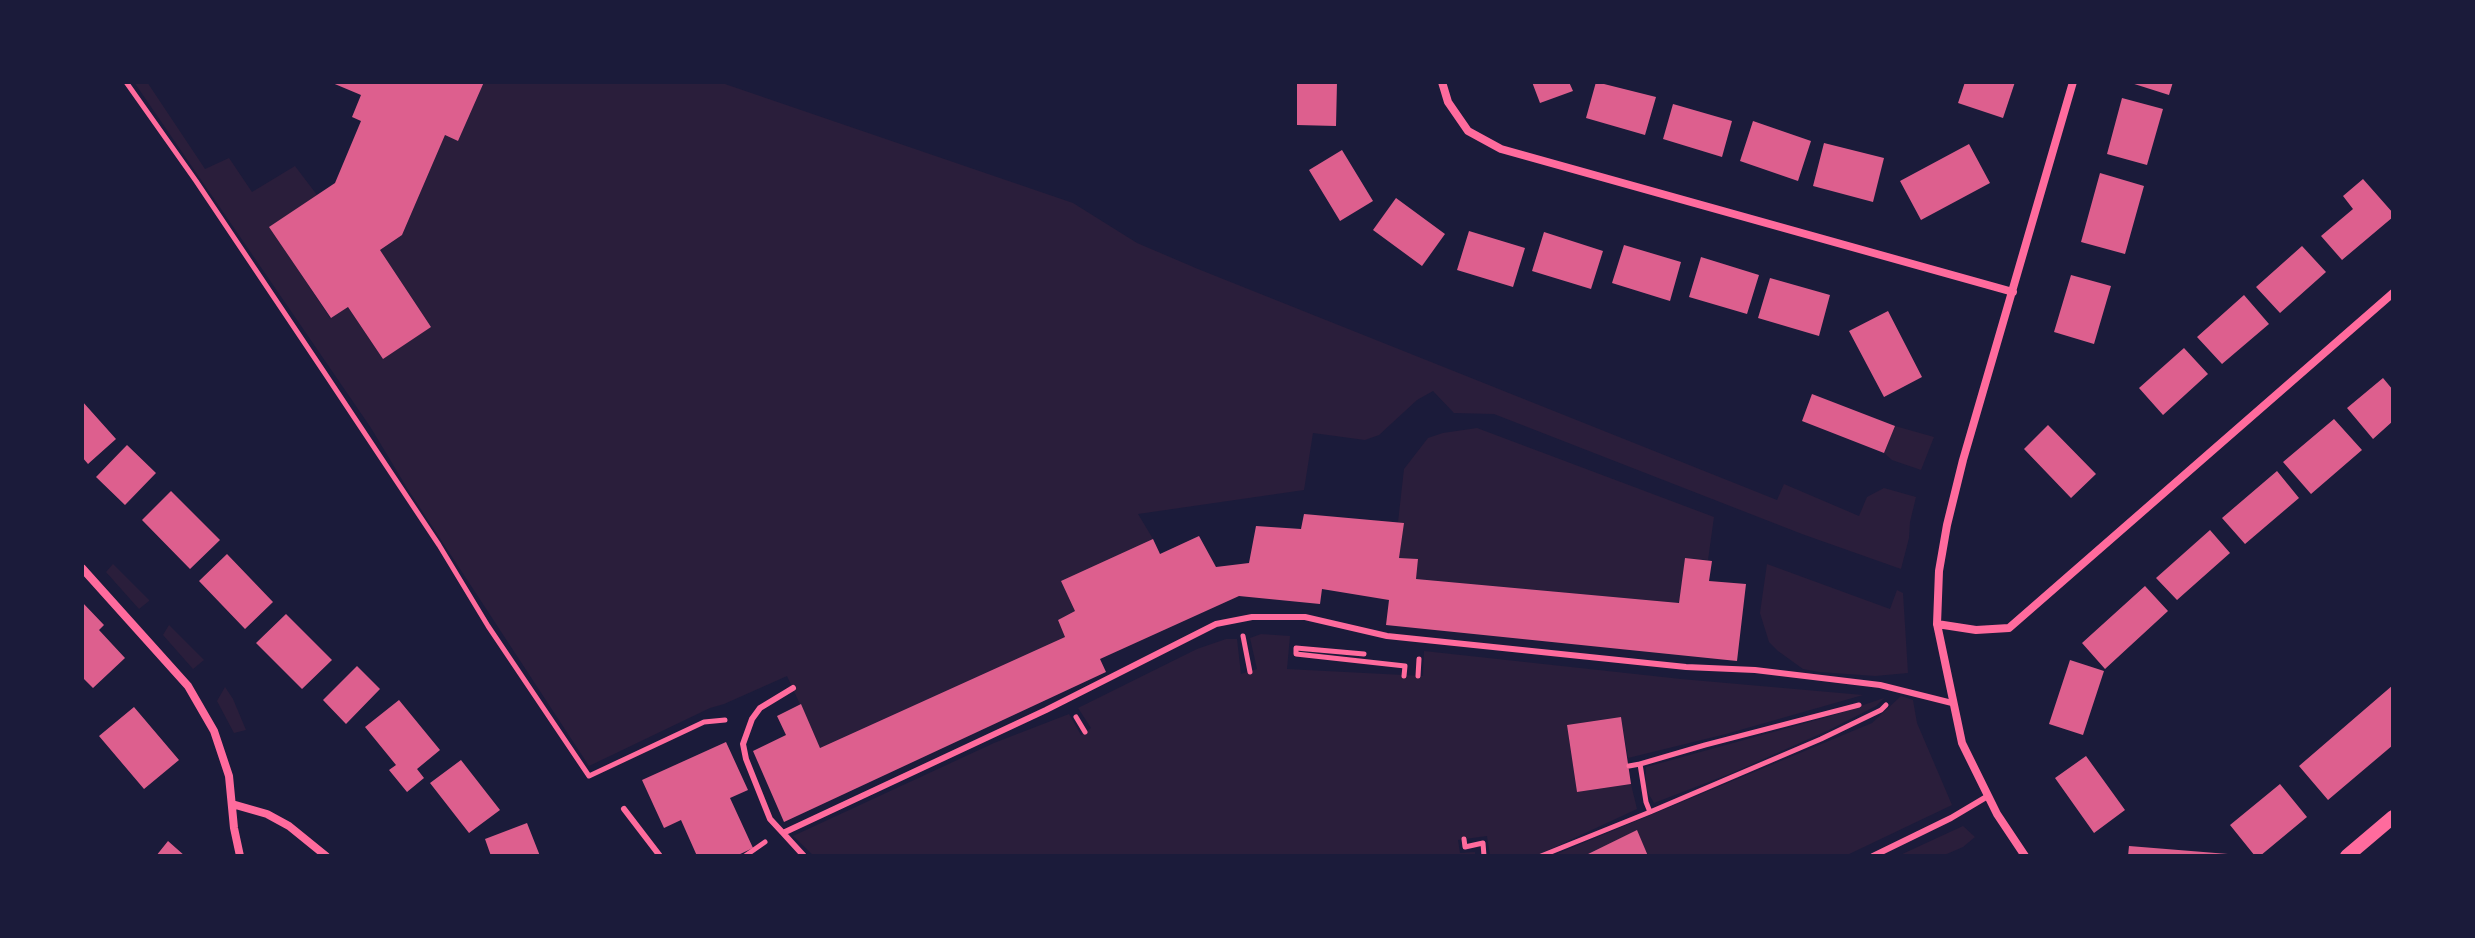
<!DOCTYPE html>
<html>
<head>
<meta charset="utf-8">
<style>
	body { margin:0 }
	#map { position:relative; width:2475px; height:938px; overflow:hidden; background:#1b1b3a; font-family:"Asap Condensed",sans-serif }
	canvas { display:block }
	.frame { position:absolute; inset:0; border:84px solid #1b1b3a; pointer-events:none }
</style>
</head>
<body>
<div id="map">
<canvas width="2475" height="938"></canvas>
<div class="frame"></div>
</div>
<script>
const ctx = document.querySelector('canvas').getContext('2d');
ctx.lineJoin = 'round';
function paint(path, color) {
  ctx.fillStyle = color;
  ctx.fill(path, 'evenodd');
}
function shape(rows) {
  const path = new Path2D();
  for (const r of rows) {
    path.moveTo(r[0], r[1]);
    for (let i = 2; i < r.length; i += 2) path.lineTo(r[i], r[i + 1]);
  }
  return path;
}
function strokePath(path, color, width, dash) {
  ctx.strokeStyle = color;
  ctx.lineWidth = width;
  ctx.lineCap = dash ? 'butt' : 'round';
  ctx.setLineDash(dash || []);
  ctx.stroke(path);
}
const green = shape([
	[134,82,147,82,205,169,229,158,252,192,295,166,317,195,270,227,330,318,348,307,383,359,431,327,380,250,402,235,445,135,458,141,484,82,719,82,1073,203,1137,243,1198,269,1777,500,1784,484,1859,516,1867,497,1884,488,1916,497,1910,522,1909,538,1901,569,1802,534,1494,414,1454,413,1433,391,1417,400,1379,435,1365,440,1313,433,1304,490,1138,514,1153,539,1075,611,1058,620,1065,637,820,748,787,676,724,704,710,708,589,766,407,488,371,428],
	[1895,426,1934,437,1921,470,1892,460,1884,453],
	[1477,428,1714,517,1708,560,1685,558,1679,603,1416,579,1418,559,1399,558,1403,523,1398,522,1404,469,1428,438,1443,433],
	[113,564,149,600,149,601,139,609,106,572],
	[1767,564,1890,609,1897,590,1903,593,1908,673,1875,676,1819,672,1803,669,1778,651,1769,642,1760,613],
	[169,625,204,660,193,669,163,635],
	[1261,634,1290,636,1287,669,1423,676,1424,651,1681,679,1863,695,1726,734,1628,758,1621,717,1567,725,1577,792,1631,784,1637,809,1538,855,1528,856,1490,856,1487,836,1458,840,1460,853,1475,852,1475,856,814,856,793,836,994,743,1069,714,1081,735,1091,728,1078,708,1197,649,1226,639,1237,639,1241,674,1257,669,1250,638],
	[225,687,233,699,246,730,234,733,217,701],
	[1901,696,1913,700,1917,723,1952,805,1845,856,1648,856,1637,831,1584,856,1552,856,1872,723],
	[1884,698,1876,706,1829,730,1732,773,1654,803,1648,793,1645,784,1646,767,1831,716],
	[1963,826,1975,837,1963,847,1942,856,1898,856]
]);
const building = shape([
	[330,82,484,82,458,141,445,135,402,235,380,250,431,327,383,359,348,307,331,318,269,227,335,183,361,121,352,117,361,95],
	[1297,82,1337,82,1336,126,1297,125],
	[1532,82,1569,82,1573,91,1540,103],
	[1596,82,1656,97,1645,135,1586,118],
	[1965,82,2015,82,2003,118,1958,103],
	[2128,82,2173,82,2169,95],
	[2122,98,2163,109,2147,165,2107,154],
	[1673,104,1732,121,1722,157,1663,139],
	[1753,121,1811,141,1798,181,1740,161],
	[1824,143,1884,158,1873,202,1813,186],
	[1969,144,1990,183,1921,220,1900,181],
	[1342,150,1373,201,1340,221,1309,170],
	[2100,173,2144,186,2125,254,2081,242],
	[2363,179,2393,213,2393,217,2342,260,2321,236,2353,209,2343,196],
	[1396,198,1445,234,1422,266,1373,230],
	[1469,231,1525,248,1513,287,1457,270],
	[1544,232,1603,251,1591,289,1532,271],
	[1624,245,1681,262,1670,301,1612,283],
	[2302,246,2326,272,2280,313,2256,287],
	[1701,257,1759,275,1747,314,1689,297],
	[2071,275,2111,286,2094,344,2054,332],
	[1770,278,1830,295,1819,336,1758,318],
	[2244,295,2269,324,2222,364,2197,337],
	[1888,311,1922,377,1884,397,1849,331],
	[2184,348,2208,374,2163,415,2139,388],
	[2383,378,2393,390,2393,421,2373,439,2347,408],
	[1812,394,1895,426,1884,453,1802,421],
	[82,401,116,439,88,464,82,457],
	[2334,419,2362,450,2311,494,2283,462],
	[2048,425,2096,474,2071,498,2024,449],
	[127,445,156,473,125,505,96,477],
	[2277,471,2299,498,2245,544,2222,518],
	[171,491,220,540,190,569,142,520],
	[1304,514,1404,523,1399,558,1418,559,1416,579,1679,603,1685,558,1712,561,1709,581,1746,584,1737,661,1386,625,1389,600,1322,589,1320,604,1239,596,1100,659,1106,672,784,822,753,751,786,735,777,716,801,704,820,748,1065,637,1058,620,1075,611,1061,581,1153,539,1160,554,1199,536,1216,567,1249,563,1256,526,1301,529],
	[2210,530,2230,553,2177,600,2156,578],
	[227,554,273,602,245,629,199,581],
	[2145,586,2168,611,2105,669,2082,643],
	[82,602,104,625,99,630,125,658,93,688,82,677],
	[286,614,332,660,302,689,256,643],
	[2070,660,2104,671,2083,735,2049,724],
	[357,666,380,689,346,724,323,700],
	[2393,685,2393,745,2328,800,2299,766],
	[399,700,440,750,417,769,424,778,407,792,389,770,396,765,365,727],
	[134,707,179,760,144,789,99,736],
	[1621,717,1631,784,1577,792,1567,725],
	[726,742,748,790,730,798,753,848,736,856,697,856,681,820,664,828,642,780],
	[2086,756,2125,810,2094,833,2055,778],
	[461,760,500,810,469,833,430,783],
	[2280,784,2307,817,2260,856,2255,856,2230,825],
	[527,823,540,856,491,856,485,839],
	[1637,830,1648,856,1584,856],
	[168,841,185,856,156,856],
	[2129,846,2228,854,2228,856,2128,856]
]);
const path = shape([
	[126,82,196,181,324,372,439,545,488,626,589,776,704,722,725,720],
	[1243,636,1250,672],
	[1364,654,1296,648,1296,654,1405,666,1404,676],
	[1418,676,1419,659],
	[1076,717,1085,732],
	[1640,764,1705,745,1859,705],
	[1650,812,1821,739,1881,710,1886,705],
	[1464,839,1465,847,1483,843,1484,856],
	[745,856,765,842],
	[1541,856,1650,812,1646,802,1640,764,1629,766]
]);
const service = shape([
	[793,688,760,708,752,719,743,744,746,759,770,819,783,833,1046,710,1216,624,1252,617,1305,617,1387,636,1686,667,1755,670,1880,685,1952,703],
	[624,809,660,856],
	[783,833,804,856],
	[1873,856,1951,818,1988,796]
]);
const minor = shape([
	[1442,82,1448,102,1468,131,1501,149,2013,292],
	[82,568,188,686,214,731,229,776,234,828,240,856],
	[1937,624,1976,630,2009,628,2393,293],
	[232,804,267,814,289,826,326,856],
	[2025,856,1997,814,1962,743,1937,624,1939,571,1947,525,1963,460,2073,82]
]);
const tertiary = shape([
	[2347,856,2393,817]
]);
paint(green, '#2a1e3b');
paint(building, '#dd5f8e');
strokePath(path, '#ff6b9d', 5);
strokePath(service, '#ff6b9d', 6);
strokePath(minor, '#ff6b9d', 8);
strokePath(tertiary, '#ff6b9d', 14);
</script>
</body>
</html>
